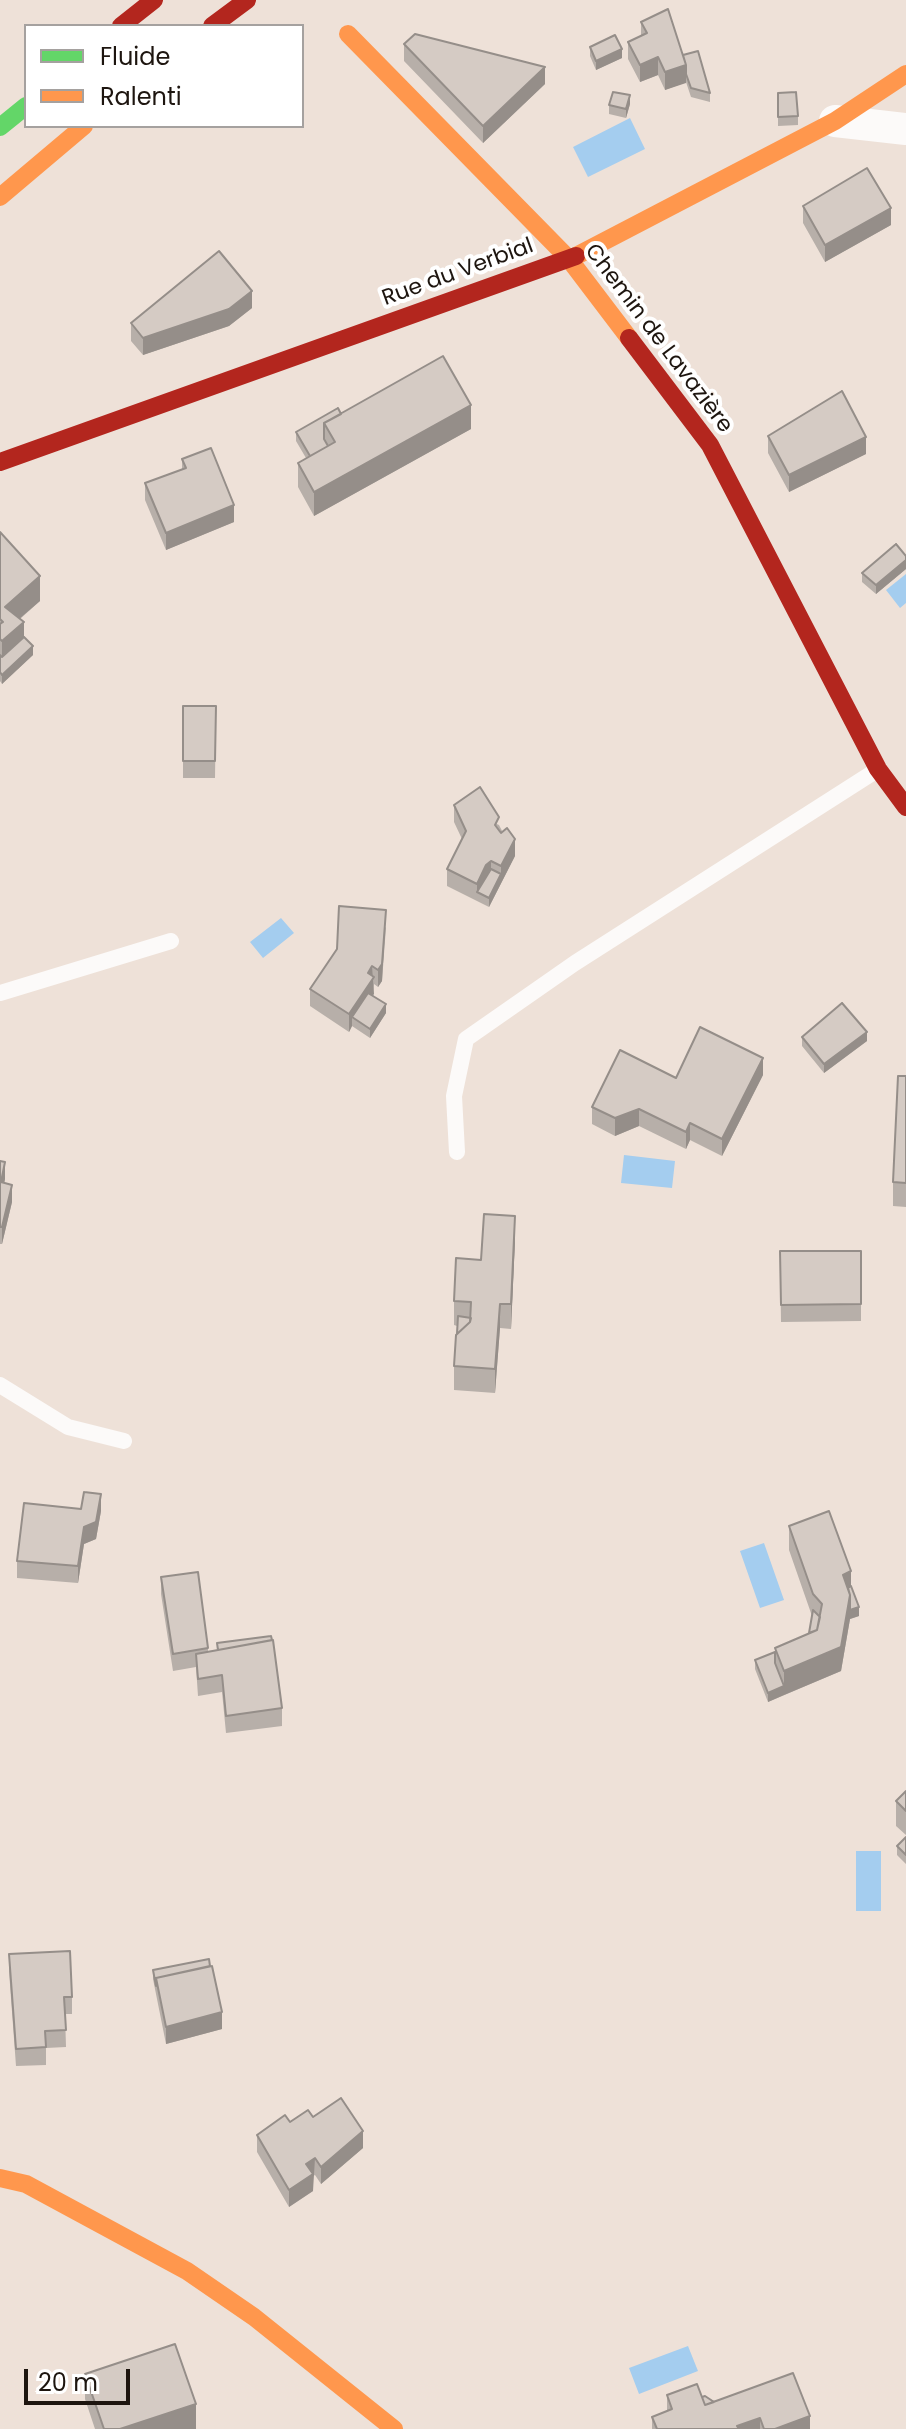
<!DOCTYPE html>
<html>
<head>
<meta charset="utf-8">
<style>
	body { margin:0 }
	#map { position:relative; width:906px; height:2429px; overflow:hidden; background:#eee1d8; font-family:Poppins,sans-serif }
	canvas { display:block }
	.legend { position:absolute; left:24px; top:24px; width:280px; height:104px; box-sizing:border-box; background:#fff; border:2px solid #a5a19f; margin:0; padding:10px 14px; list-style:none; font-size:24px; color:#1d150f }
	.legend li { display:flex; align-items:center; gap:16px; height:40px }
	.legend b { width:40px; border:2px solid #a5a19f }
	.scale { position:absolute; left:24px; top:2369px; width:106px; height:36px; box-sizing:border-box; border:4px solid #1d150f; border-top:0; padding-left:10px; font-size:24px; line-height:28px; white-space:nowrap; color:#1d150f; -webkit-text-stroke:6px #fff; paint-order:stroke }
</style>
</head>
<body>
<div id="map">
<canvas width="906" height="2429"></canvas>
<ul class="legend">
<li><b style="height:10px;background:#63d668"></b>Fluide</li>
<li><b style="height:10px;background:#ff974d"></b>Ralenti</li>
</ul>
<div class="scale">20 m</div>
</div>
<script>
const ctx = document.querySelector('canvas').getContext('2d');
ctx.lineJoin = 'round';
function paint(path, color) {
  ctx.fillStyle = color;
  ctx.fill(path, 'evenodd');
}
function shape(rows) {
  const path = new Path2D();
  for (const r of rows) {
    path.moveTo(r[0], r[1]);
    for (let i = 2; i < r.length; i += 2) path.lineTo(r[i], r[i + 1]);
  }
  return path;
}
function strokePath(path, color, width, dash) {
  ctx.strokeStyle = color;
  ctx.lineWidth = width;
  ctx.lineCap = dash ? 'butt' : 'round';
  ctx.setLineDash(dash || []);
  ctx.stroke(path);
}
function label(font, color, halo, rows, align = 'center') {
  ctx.font = font + ' Poppins,sans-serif';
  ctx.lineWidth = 8;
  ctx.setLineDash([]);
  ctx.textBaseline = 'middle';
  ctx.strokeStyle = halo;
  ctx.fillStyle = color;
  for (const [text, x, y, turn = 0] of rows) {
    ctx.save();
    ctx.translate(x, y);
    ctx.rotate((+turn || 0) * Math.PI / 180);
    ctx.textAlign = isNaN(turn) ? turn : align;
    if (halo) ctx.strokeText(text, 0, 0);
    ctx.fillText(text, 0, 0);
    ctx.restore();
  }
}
const water = shape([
	[630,118,645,149,588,177,573,147],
	[906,574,906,603,900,608,886,590],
	[281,918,294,933,263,958,250,942],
	[624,1155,675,1161,672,1188,621,1183],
	[764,1543,784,1600,760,1608,740,1551],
	[856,1851,881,1851,881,1911,856,1911],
	[688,2346,698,2371,639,2394,629,2368]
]);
const lane = shape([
	[0,993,171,941],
	[457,1152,454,1096,466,1039,575,963,877,770],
	[0,1385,68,1427,124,1441]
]);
const street = shape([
	[835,121,906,129]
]);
const fast = shape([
	[0,127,26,106]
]);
const slow = shape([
	[348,34,569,259,629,338],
	[0,197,84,126],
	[576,256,835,121,906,74],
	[0,2178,26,2184,187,2271,254,2317,394,2429]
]);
const jam = shape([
	[121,26,154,0],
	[212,26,247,0],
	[629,338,710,445,878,769,906,807],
	[0,462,576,256]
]);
const wall = shape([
	[641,22,683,55,710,93,710,102,691,97,686,82,665,90,658,75,640,82,628,59,628,42,641,36],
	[404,44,545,84,483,143,404,61],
	[590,47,622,58,596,70,590,56],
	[778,93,798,116,798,125,778,126],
	[630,104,626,118,609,114,609,105],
	[803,206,891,225,825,262,803,223],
	[252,308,229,326,143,355,131,341,131,323],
	[341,414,471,429,314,516,298,487,298,463,306,458,296,441,296,432],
	[768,436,866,454,789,492,768,453],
	[182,459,234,522,166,550,145,500,145,483,182,470],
	[0,532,40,601,20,619,24,637,33,655,2,684,0,681],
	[906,556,906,569,876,594,862,582,862,573],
	[183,706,216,706,215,778,183,778],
	[454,805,499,825,515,856,489,907,447,886,447,869,462,839,454,822],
	[386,927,382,981,378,987,374,984,373,995,386,1013,370,1038,352,1026,349,1032,310,1006,310,989],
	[802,1037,867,1041,824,1073,802,1046],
	[763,1075,722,1156,690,1140,686,1149,639,1126,615,1136,592,1124,592,1107,676,1078],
	[906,1076,906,1207,893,1206,893,1182],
	[0,1161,5,1179,4,1183,12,1202,2,1244,0,1244],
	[515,1240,511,1329,500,1328,495,1393,454,1390,454,1366,457,1326,454,1325,454,1301,481,1259],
	[780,1251,861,1251,861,1321,781,1322],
	[101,1511,96,1539,84,1544,78,1583,17,1578,17,1561],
	[789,1526,851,1586,859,1616,850,1619,841,1671,768,1702,755,1669,755,1660,775,1652,775,1648,809,1633,812,1616,789,1550],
	[161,1577,208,1648,208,1652,217,1650,217,1643,282,1708,282,1726,226,1733,222,1692,198,1696,196,1667,173,1671,161,1594],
	[906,1791,906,1835,896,1826,896,1801],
	[906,1837,906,1864,897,1855,897,1846],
	[9,1954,72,1997,72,2014,65,2014,66,2047,46,2048,46,2065,16,2066,9,1971],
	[210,1966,222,2029,166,2044,153,1979,153,1970],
	[313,2117,363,2148,321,2184,315,2175,313,2176,313,2191,289,2207,257,2152,257,2135,290,2122],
	[85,2374,196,2429,95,2429,85,2399],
	[667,2395,702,2397,810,2429,652,2429,652,2417,667,2411]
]);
const shadedWall = shape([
	[622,49,622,58,596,70,596,61],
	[658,57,658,75,640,82,640,65],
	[686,65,686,83,665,90,665,72],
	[545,67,545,84,483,143,483,126],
	[630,95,630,104,626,118,626,109],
	[891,208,891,225,825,262,825,245],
	[252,291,252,308,229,326,143,355,143,338],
	[471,405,471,429,314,516,314,492],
	[866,437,866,454,789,492,789,475],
	[234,505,234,522,166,550,166,533],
	[906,560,906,569,876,594,876,585],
	[40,576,40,601,5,631,5,607],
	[24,622,24,646,2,666,2,641],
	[33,646,33,655,2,684,2,675],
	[515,839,515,856,489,907,489,898,501,874,501,866],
	[491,861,491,878,477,892,477,884,486,865],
	[386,910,382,981,378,987,378,970],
	[372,966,374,994,356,1020,352,1017,352,1026,349,1032,349,1014,368,973],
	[386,1004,386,1013,370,1038,370,1029],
	[867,1032,867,1041,824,1073,824,1064],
	[763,1058,763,1075,722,1156,722,1139],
	[639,1109,639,1126,615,1136,615,1118],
	[690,1123,690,1140,686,1149,686,1132],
	[5,1162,5,1179,1,1199,1,1182],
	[12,1185,12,1202,2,1244,2,1227],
	[515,1216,515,1240,511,1329,511,1304],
	[500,1304,500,1328,495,1393,495,1369],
	[101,1494,101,1511,96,1539,84,1544,78,1583,78,1566,84,1527],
	[851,1571,851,1595,859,1607,859,1616,850,1619,841,1671,784,1695,784,1671,841,1647,843,1575],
	[784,1686,784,1695,768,1702,768,1693],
	[222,2012,222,2029,166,2044,166,2027],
	[363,2131,363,2148,321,2184,321,2167],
	[315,2158,313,2191,289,2207,289,2190,306,2164],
	[196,2404,196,2429,120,2429],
	[810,2416,810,2429,775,2429],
	[760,2418,760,2429,737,2429,737,2426]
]);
const building = shape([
	[668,9,686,65,665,72,658,57,640,65,628,42,647,33,641,22,668,9],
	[415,34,545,67,483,126,404,44,415,34],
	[615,35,622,49,596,61,590,47,615,35],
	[698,51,710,93,691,88,686,74,686,65,683,55,698,51],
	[613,92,630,95,626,109,609,105,613,92],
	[796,92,798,116,778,117,778,93,796,92],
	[867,168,891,208,825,245,803,206,867,168],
	[219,251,252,291,229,309,143,338,131,323,219,251],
	[443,356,471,405,314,492,298,463,335,442,324,423,443,356],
	[842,391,866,437,789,475,768,436,842,391],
	[338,408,341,414,324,423,324,439,328,446,310,456,296,432,338,408],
	[211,448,234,505,166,533,145,483,186,468,182,459,211,448],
	[0,532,40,576,5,607,24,622,2,641,0,639,0,624,3,622,0,619,0,532],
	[896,544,906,556,906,560,876,585,862,573,896,544],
	[24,637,33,646,2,675,0,672,0,655,2,657,24,637],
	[183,706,216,706,215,761,183,761,183,706],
	[480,787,499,817,495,825,501,833,507,828,515,839,501,866,491,861,486,865,477,884,447,869,466,831,454,805,480,787],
	[491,869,501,874,489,898,477,892,491,869],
	[339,906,386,910,382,964,378,970,372,966,368,973,374,977,349,1014,310,989,337,949,339,906],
	[368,993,386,1004,370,1029,352,1017,368,993],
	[842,1003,867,1032,824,1064,802,1037,842,1003],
	[700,1027,763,1058,722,1139,690,1123,686,1132,639,1109,615,1118,592,1107,620,1050,676,1078,700,1027],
	[898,1076,906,1076,906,1183,893,1182,898,1076],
	[0,1161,5,1162,1,1182,12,1185,2,1227,0,1227,0,1161],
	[484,1214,515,1216,511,1304,500,1304,495,1369,454,1366,456,1335,470,1322,471,1302,454,1301,456,1258,481,1260,484,1214],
	[780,1251,861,1251,861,1304,781,1305,780,1251],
	[458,1316,471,1318,470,1322,457,1334,458,1316],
	[84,1492,101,1494,96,1522,84,1527,78,1566,17,1561,24,1503,81,1509,84,1492],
	[829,1511,851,1571,843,1575,850,1595,841,1647,784,1671,775,1648,817,1630,822,1604,813,1594,789,1526,829,1511],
	[198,1572,208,1648,173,1654,161,1577,198,1572],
	[851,1586,859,1607,850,1610,850,1595,848,1588,851,1586],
	[813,1610,820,1617,817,1630,809,1633,813,1610],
	[271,1636,272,1640,218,1650,217,1643,271,1636],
	[273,1640,282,1708,226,1716,222,1675,198,1679,196,1654,273,1640],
	[775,1652,775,1663,784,1686,768,1693,755,1660,775,1652],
	[906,1791,906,1811,896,1801,906,1791],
	[906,1837,906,1855,897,1846,906,1837],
	[70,1951,72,1997,64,1997,66,2030,45,2031,46,2047,16,2049,9,1954,70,1951],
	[209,1959,210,1966,156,1978,156,1986,153,1970,209,1959],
	[212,1966,222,2012,166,2027,156,1978,212,1966],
	[341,2098,363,2131,321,2167,315,2158,306,2164,313,2174,289,2190,257,2135,285,2115,290,2122,308,2110,313,2117,341,2098],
	[175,2344,196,2404,120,2429,104,2429,85,2374,175,2344],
	[793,2373,810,2416,775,2429,764,2429,760,2418,737,2426,739,2429,657,2429,652,2417,672,2409,667,2395,697,2384,705,2405,793,2373],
	[705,2396,714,2402,705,2405,702,2397,705,2396]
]);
const streetNames = [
	["Rue du Verbial",458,273,-20],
	["Chemin de Lavazière",658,339,53]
];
paint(water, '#a4cdef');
strokePath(lane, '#fcfaf9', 16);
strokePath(street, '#fcfaf9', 32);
strokePath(fast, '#63d668', 18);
strokePath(slow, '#ff974d', 18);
strokePath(jam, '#b3261e', 18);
paint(wall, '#b7afa9');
paint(shadedWall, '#958e89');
paint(building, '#d5cbc4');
strokePath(building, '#958e89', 2);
label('22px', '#1d150f', '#fff', streetNames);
</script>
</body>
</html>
